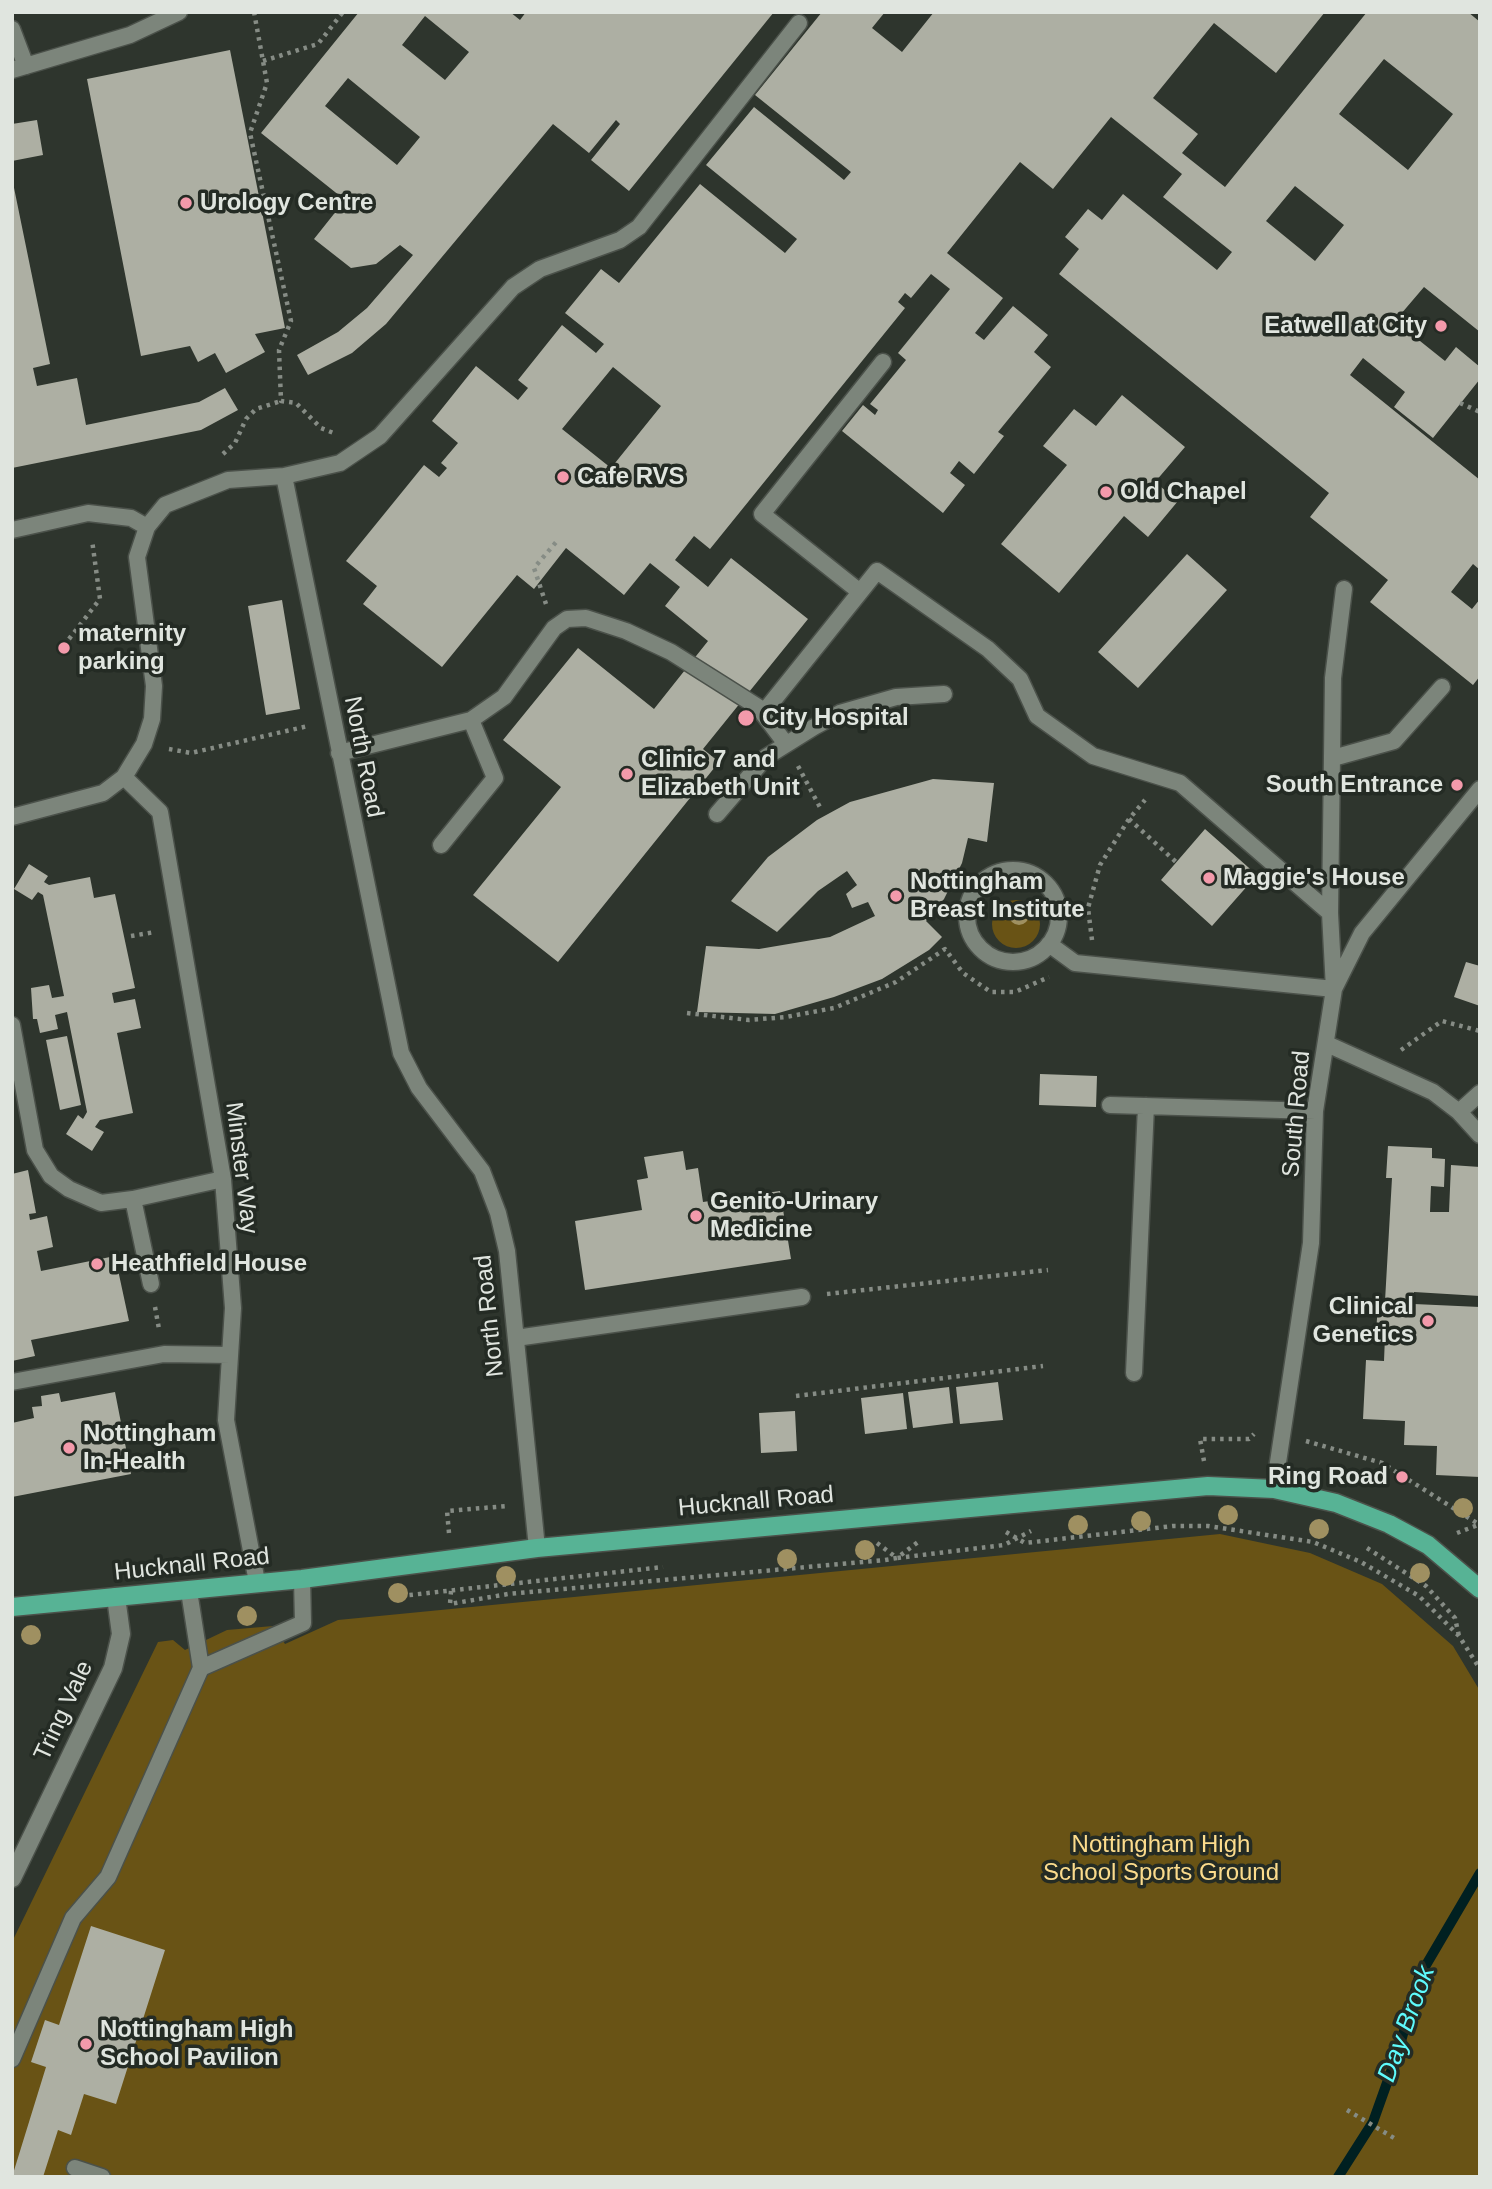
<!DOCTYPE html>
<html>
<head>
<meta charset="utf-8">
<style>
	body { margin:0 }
	#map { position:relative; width:1492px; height:2189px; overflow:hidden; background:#2e352d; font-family:Arial,sans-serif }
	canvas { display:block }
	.frame { position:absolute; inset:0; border:14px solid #e0e5df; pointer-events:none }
</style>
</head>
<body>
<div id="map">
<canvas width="1492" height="2189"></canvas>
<div class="frame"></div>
</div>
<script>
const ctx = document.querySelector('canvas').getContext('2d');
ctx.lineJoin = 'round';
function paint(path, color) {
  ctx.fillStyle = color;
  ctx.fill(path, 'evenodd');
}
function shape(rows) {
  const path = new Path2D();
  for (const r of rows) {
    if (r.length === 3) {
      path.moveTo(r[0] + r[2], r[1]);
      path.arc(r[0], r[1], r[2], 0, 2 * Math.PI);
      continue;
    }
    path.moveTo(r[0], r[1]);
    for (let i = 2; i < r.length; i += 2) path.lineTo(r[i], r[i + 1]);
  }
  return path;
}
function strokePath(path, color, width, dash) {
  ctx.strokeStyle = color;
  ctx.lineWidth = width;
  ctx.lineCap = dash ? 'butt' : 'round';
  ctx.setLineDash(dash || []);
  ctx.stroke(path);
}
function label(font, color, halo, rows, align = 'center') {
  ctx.font = font + ' Arial,sans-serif';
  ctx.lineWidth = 7;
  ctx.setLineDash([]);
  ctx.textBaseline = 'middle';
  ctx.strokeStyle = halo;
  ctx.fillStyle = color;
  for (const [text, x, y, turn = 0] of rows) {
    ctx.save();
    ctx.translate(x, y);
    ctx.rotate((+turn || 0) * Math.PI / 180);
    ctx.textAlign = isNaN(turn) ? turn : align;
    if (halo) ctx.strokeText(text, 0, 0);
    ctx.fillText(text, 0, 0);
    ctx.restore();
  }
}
const green = shape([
	[1016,924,24],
	[1220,1534,1310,1553,1382,1584,1453,1646,1480,1691,1480,2177,12,2177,12,1942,158,1642,173,1640,185,1650,227,1630,273,1626,285,1644,338,1620]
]);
const stream = shape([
	[1338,2177,1373,2122,1398,2052,1419,1977,1480,1873]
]);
const building = shape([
	[359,12,510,12,520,20,526,12,774,12,629,191,591,160,620,124,616,120,589,153,553,124,386,324,352,353,308,375,297,355,338,332,367,308,413,255,400,245,376,264,351,268,314,239,345,200,261,133],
	[425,16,469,52,445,80,402,45],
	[348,78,420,137,397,165,325,106],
	[822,12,885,12,872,28,902,52,934,12,1325,12,1276,73,1214,23,1153,98,1198,134,1182,153,1225,187,1367,12,1468,12,1480,22,1480,332,1424,287,1395,321,1445,361,1456,347,1480,367,1480,379,1433,438,1394,407,1405,392,1363,358,1350,375,1480,480,1480,570,1473,564,1451,592,1472,609,1480,599,1480,676,1473,685,1370,602,1388,580,1310,517,1329,493,1059,274,1079,249,1065,237,1088,209,1102,220,1123,194,1217,270,1232,252,1163,197,1182,174,1111,117,1053,189,1020,162,947,253,1003,298,975,333,984,340,1013,306,1048,335,1034,352,1051,367,998,432,1004,436,974,474,959,461,950,473,965,485,943,513,842,431,863,405,875,415,878,410,870,404,906,360,898,353,950,289,931,274,911,298,905,293,898,302,905,308,710,549,694,536,675,560,708,587,731,558,808,619,703,749,719,762,558,962,473,895,561,787,503,740,578,648,654,709,708,641,665,606,680,587,650,563,624,595,566,548,534,589,517,575,442,667,363,604,377,586,346,561,424,465,439,477,447,468,441,463,458,443,432,421,476,366,518,400,528,388,518,380,562,325,596,353,604,344,565,313,601,269,619,283,700,184,785,253,797,239,706,165,754,107,844,180,851,172,755,95],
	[1384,59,1453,114,1408,170,1339,114],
	[1295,186,1344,225,1315,261,1266,221],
	[613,367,661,406,611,468,562,429],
	[230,50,285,328,255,334,265,352,226,373,215,353,198,362,190,346,141,356,87,79],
	[37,120,43,155,12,161,12,124],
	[12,178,50,364,33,368,37,386,77,378,86,425,199,402,225,388,238,410,201,430,12,468],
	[1122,395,1185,447,1155,482,1178,501,1148,537,1124,516,1059,593,1001,544,1067,465,1043,446,1074,409,1096,426],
	[1187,554,1227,590,1138,688,1098,652],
	[282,600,300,709,266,715,248,606],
	[933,779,994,783,987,842,968,838,962,863,944,899,926,921,942,937,929,950,882,979,834,997,775,1014,697,1012,706,946,759,949,830,937,875,916,868,902,852,908,846,894,857,885,847,871,818,891,777,932,731,901,768,857,817,820,850,802],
	[1205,829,1257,875,1212,926,1161,880],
	[29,864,48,876,44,882,49,885,90,877,94,898,115,894,135,988,112,993,114,1003,135,999,141,1028,117,1033,133,1113,100,1120,95,1127,104,1132,92,1151,66,1134,78,1115,83,1119,87,1112,67,1012,55,1015,58,1029,40,1033,37,1019,33,1019,31,988,49,985,52,998,64,996,43,895,38,892,32,900,14,889],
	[1466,962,1480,966,1480,1006,1454,997],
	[67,1036,81,1105,60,1110,46,1040],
	[1040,1074,1097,1076,1096,1107,1039,1105],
	[1388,1146,1432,1148,1432,1158,1445,1159,1444,1187,1431,1186,1430,1212,1449,1212,1451,1165,1480,1167,1480,1296,1414,1292,1414,1304,1480,1307,1480,1477,1436,1475,1437,1446,1404,1445,1405,1421,1363,1419,1366,1360,1384,1361,1385,1336,1376,1335,1378,1301,1385,1301,1392,1178,1386,1178],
	[683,1151,686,1170,698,1168,703,1202,780,1191,791,1259,585,1290,575,1221,642,1210,637,1180,648,1178,644,1157],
	[28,1170,36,1213,29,1214,30,1220,47,1216,53,1247,37,1251,41,1271,115,1256,129,1321,31,1340,35,1356,12,1361,12,1174],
	[998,1382,1003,1420,960,1424,956,1387],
	[949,1387,953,1423,913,1428,908,1392],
	[115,1392,131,1474,12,1497,12,1423,34,1418,32,1407,42,1406,41,1396,59,1393,61,1402],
	[903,1393,907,1429,865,1434,861,1398],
	[795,1411,797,1451,761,1453,759,1413],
	[91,1926,165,1950,116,2104,84,2094,71,2135,58,2130,43,2177,12,2177,46,2067,31,2062,45,2020,59,2025]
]);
const path = shape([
	[254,12,267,83,250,133,291,321,279,350,281,401,296,403,321,428,336,434],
	[263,61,318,44,343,12],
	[1460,403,1480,412],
	[223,454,235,443,246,419,256,409,281,401],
	[546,604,534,568,557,541],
	[69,639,100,599,92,540],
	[169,749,191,753,308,726],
	[798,766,822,811],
	[1129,819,1176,862],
	[131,936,155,932],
	[1092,940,1088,908,1100,865,1129,819,1145,800],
	[687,1013,749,1020,786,1017,834,1008,896,982,945,949,963,973,991,992,1015,992,1049,977],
	[1401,1050,1442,1021,1480,1031],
	[827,1294,1048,1270],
	[155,1307,159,1329],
	[796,1396,1043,1366],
	[1306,1441,1382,1463,1480,1525],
	[1204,1461,1200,1439,1249,1439,1254,1434],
	[1006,1532,1025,1543,1173,1526,1208,1526,1313,1542,1361,1562,1419,1596,1459,1636,1480,1669],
	[449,1533,447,1511,507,1506],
	[1457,1533,1478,1525],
	[877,1543,897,1558,1004,1545,1031,1531],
	[1367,1548,1426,1586,1455,1618,1459,1636],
	[451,1591,450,1604,508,1594,885,1560,897,1558,918,1542],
	[401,1596,663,1567],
	[1347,2110,1394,2138]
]);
const lane = shape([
	[12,29,26,66],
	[12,70,130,35,179,12],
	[284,476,401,1053,419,1088,482,1171,498,1213,507,1251,537,1548],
	[12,530,88,513,131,518,147,527],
	[860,592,762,514,883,362],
	[764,712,877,571,988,649,1020,679,1037,716,1093,756,1180,783,1330,913],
	[339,753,471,720,504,697,554,628,567,619,586,618,626,631,671,652,758,707,786,744],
	[1333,758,1394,741,1442,687],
	[124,777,160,812,223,1179,233,1308,226,1420,257,1582],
	[717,814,766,757,814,727,840,713,896,697,944,694],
	[12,817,103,793,124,777,144,744,152,719,154,686,137,557,147,527,165,505,228,480,284,476,340,463,380,436,513,287,540,269,620,240,639,227,799,23],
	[441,845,495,778,471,720],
	[1013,916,46],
	[1049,944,1075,963,1334,989,1330,913,1333,678,1344,589],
	[12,1025,35,1150,51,1176,69,1189,101,1203,133,1199],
	[1327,1044,1433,1092,1459,1112,1480,1135],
	[1110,1105,1315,1111],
	[1459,1112,1480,1093],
	[151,1284,133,1199,223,1179],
	[516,1338,802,1297],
	[1134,1373,1146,1106],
	[12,1382,164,1354,230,1355],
	[1274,1489,1311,1243,1315,1111,1334,989,1362,933,1480,789],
	[201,1668,303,1623,302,1579],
	[12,2059,73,1918,108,1877,201,1668,189,1591],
	[75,2168,102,2177]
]);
const street = shape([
	[12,1878,113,1668,121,1634,116,1597]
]);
const primary = shape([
	[12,1607,302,1579,537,1548,1208,1486,1274,1489,1336,1503,1389,1524,1428,1545,1480,1589]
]);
const trees = [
	[1019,915],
	[1463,1508],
	[1228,1515],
	[1141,1521],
	[1078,1525],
	[1319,1529],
	[865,1550],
	[787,1559],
	[1420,1573],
	[506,1576],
	[398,1593],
	[247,1616],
	[31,1635]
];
const markers = [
	[186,203,7,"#f39aab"],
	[1441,326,7,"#f39aab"],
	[563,477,7,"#f39aab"],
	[1106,492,7,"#f39aab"],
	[64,648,7,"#f39aab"],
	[746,718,9,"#f39aab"],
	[627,774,7,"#f39aab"],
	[1457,785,7,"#f39aab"],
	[1209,878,7,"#f39aab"],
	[896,896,7,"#f39aab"],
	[696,1216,7,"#f39aab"],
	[97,1264,7,"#f39aab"],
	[1428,1321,7,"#f39aab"],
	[69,1448,7,"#f39aab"],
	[1402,1477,7,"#f39aab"],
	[86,2044,7,"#f39aab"]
];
const poiNames = [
	["Urology Centre",200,203],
	["Eatwell at City",1427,326,"right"],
	["Cafe RVS",577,477],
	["Old Chapel",1120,492],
	["maternity",78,634],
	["parking",78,662],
	["City Hospital",762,718],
	["Clinic 7 and",641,760],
	["Elizabeth Unit",641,788],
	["South Entrance",1443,785,"right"],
	["Maggie's House",1223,878],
	["Nottingham",910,882],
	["Breast Institute",910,910],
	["Genito-Urinary",710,1202],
	["Medicine",710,1230],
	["Heathfield House",111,1264],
	["Clinical",1414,1307,"right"],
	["Genetics",1414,1335,"right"],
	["Nottingham",83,1434],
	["In-Health",83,1462],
	["Ring Road",1388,1477,"right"],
	["Nottingham High",100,2030],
	["School Pavilion",100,2058]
];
const streetNames = [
	["North Road",363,757,79],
	["South Road",1297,1114,-85],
	["Minster Way",241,1168,83],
	["North Road",490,1316,-96],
	["Hucknall Road",756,1502,-5],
	["Hucknall Road",192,1565,-6],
	["Tring Vale",64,1711,-65]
];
const parkNames = [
	["Nottingham High",1161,1845],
	["School Sports Ground",1161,1873]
];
const waterNames = [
	["Day Brook",1407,2024,-70]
];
paint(green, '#695315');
strokePath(stream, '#002021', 10);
paint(building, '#adafa3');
strokePath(lane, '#4b514a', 19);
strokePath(street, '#4b514a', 21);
strokePath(primary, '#4b514a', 21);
strokePath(path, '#868c85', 4.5, [3.5, 5]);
strokePath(lane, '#7c857b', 16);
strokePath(street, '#7c857b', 18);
strokePath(primary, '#57b395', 18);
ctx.fillStyle = '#9f9061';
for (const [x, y] of trees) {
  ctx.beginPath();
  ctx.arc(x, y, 10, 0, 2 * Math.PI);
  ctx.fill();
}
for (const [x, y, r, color] of markers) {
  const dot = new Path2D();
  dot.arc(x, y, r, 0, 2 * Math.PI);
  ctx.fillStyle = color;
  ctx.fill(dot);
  strokePath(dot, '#242b24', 2.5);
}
label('bold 24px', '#e0e5df', '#242b24', poiNames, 'left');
label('24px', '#e0e5df', '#242b24', streetNames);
label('24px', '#fbdb8c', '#242b24', parkNames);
label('italic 26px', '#5efafc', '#242b24', waterNames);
</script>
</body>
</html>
